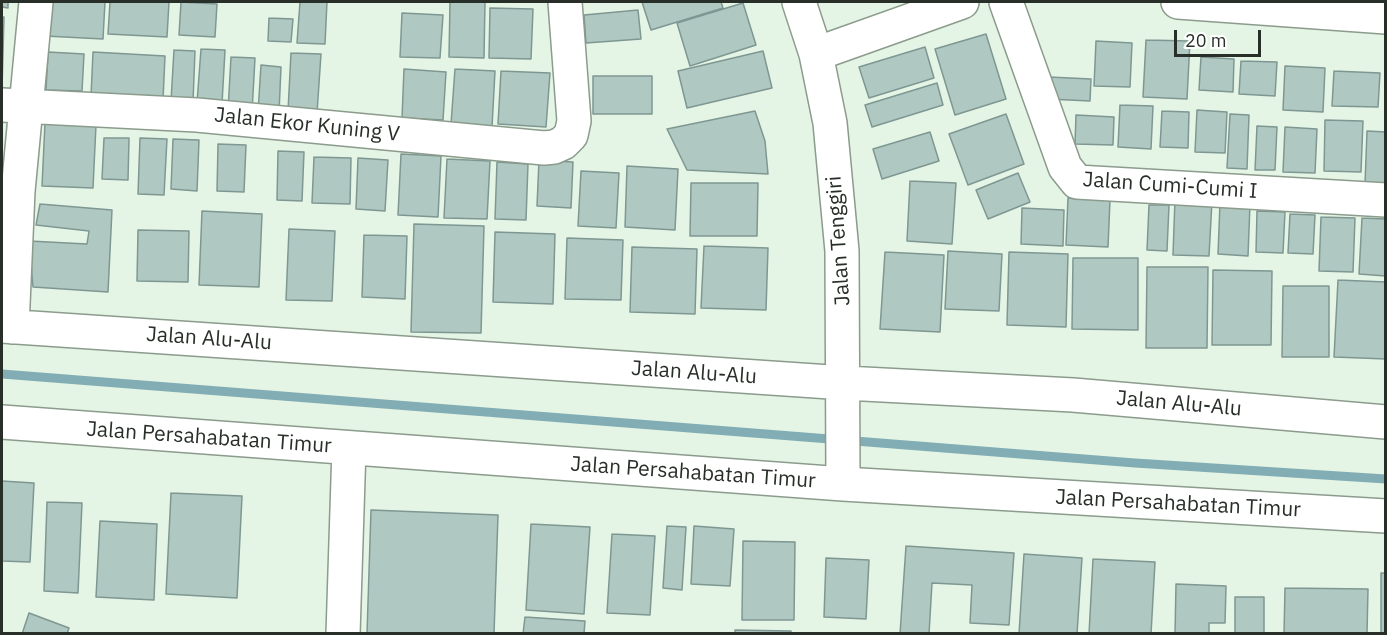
<!DOCTYPE html>
<html>
<head>
<meta charset="utf-8">
<style>
	body { margin:0 }
	#map { position:relative; width:1387px; height:635px; overflow:hidden; background:#e4f5e5; font-family:"IBM Plex Sans",sans-serif }
	canvas { display:block }
	.frame { position:absolute; inset:0; border:3px solid #282e28; pointer-events:none }
	.scale { position:absolute; left:1174px; top:30px; width:87px; height:27px; box-sizing:border-box; border:3px solid #282e28; border-top:0; padding-left:8px; font-size:18px; line-height:21px; white-space:nowrap; color:#282e28; -webkit-text-stroke:4px #fff; paint-order:stroke }
</style>
</head>
<body>
<div id="map">
<canvas width="1387" height="635"></canvas>
<div class="frame"></div>
<div class="scale">20 m</div>
</div>
<script>
const ctx = document.querySelector('canvas').getContext('2d');
ctx.lineJoin = 'round';
function shape(rows) {
  const path = new Path2D();
  for (const r of rows) {
    path.moveTo(r[0], r[1]);
    for (let i = 2; i < r.length; i += 2) path.lineTo(r[i], r[i + 1]);
  }
  return path;
}
function strokePath(path, color, width, dash) {
  ctx.strokeStyle = color;
  ctx.lineWidth = width;
  ctx.lineCap = dash ? 'butt' : 'round';
  ctx.setLineDash(dash || []);
  ctx.stroke(path);
}
function paint(path, color) {
  ctx.fillStyle = color;
  ctx.fill(path, 'evenodd');
}
function label(font, color, halo, rows, align = 'center') {
  ctx.font = font + ' "IBM Plex Sans",sans-serif';
  ctx.lineWidth = 5;
  ctx.setLineDash([]);
  ctx.textBaseline = 'middle';
  ctx.strokeStyle = halo;
  ctx.fillStyle = color;
  for (const [text, x, y, turn = 0] of rows) {
    ctx.save();
    ctx.translate(x, y);
    ctx.rotate((+turn || 0) * Math.PI / 180);
    ctx.textAlign = isNaN(turn) ? turn : align;
    if (halo) ctx.strokeText(text, 0, 0);
    ctx.fillText(text, 0, 0);
    ctx.restore();
  }
}
const stream = shape([
	[2,374,1135,463,1386,479]
]);
const building = shape([
	[2,2,8,2,8,8,2,7,2,2],
	[46,2,105,2,103,39,45,36,46,2],
	[110,2,169,2,167,37,108,34,110,2],
	[181,2,217,4,215,37,179,35,181,2],
	[300,2,327,2,325,44,297,43,300,2],
	[450,2,485,2,484,58,449,57,450,2],
	[642,2,721,2,723,8,651,30,642,2],
	[743,3,756,45,690,66,677,23,743,3],
	[490,8,533,9,531,59,489,58,490,8],
	[638,10,641,39,586,43,584,15,638,10],
	[402,13,443,15,440,58,400,57,402,13],
	[2,17,4,17,2,90,2,17],
	[269,18,293,19,291,42,268,41,269,18],
	[986,34,1006,99,955,115,935,49,986,34],
	[1146,40,1190,41,1187,99,1143,97,1146,40],
	[1096,41,1132,43,1130,87,1094,86,1096,41],
	[925,47,934,78,869,98,859,67,925,47],
	[201,49,225,50,222,104,197,103,201,49],
	[174,50,195,51,193,102,171,101,174,50],
	[763,51,772,88,687,108,678,71,763,51],
	[48,52,84,54,82,91,46,90,48,52],
	[93,52,165,56,163,100,91,96,93,52],
	[291,53,321,54,317,113,288,111,291,53],
	[231,57,255,58,252,112,228,111,231,57],
	[1201,57,1234,59,1233,92,1199,90,1201,57],
	[1241,61,1277,62,1275,96,1239,94,1241,61],
	[261,65,281,67,279,113,258,112,261,65],
	[1285,66,1325,68,1323,112,1283,110,1285,66],
	[404,69,446,72,443,120,402,118,404,69],
	[455,69,495,71,492,127,451,124,455,69],
	[501,71,550,73,546,127,498,124,501,71],
	[1334,71,1380,73,1378,107,1332,106,1334,71],
	[593,76,652,76,652,114,593,114,593,76],
	[1049,77,1091,79,1090,101,1048,99,1049,77],
	[937,83,943,105,872,127,865,105,937,83],
	[1120,105,1153,106,1151,149,1118,147,1120,105],
	[1197,110,1227,112,1225,153,1195,152,1197,110],
	[755,111,765,141,768,174,687,170,667,129,755,111],
	[1162,111,1189,112,1188,148,1160,147,1162,111],
	[1006,114,1024,164,968,185,949,134,1006,114],
	[1230,114,1249,115,1247,169,1227,168,1230,114],
	[1076,115,1114,117,1113,145,1075,144,1076,115],
	[1325,120,1363,121,1361,172,1324,171,1325,120],
	[45,123,96,125,93,188,42,186,45,123],
	[1257,126,1277,127,1275,170,1255,170,1257,126],
	[1285,127,1317,129,1315,173,1283,172,1285,127],
	[1367,131,1386,132,1386,185,1365,184,1367,131],
	[930,132,939,161,882,179,873,149,930,132],
	[104,138,129,138,128,180,102,179,104,138],
	[140,138,167,139,164,195,138,194,140,138],
	[173,139,199,140,197,191,171,189,173,139],
	[218,144,246,145,244,192,217,191,218,144],
	[278,151,304,152,302,201,277,200,278,151],
	[401,154,441,156,438,217,398,215,401,154],
	[314,157,351,158,350,204,312,203,314,157],
	[358,158,388,160,385,211,356,209,358,158],
	[447,159,490,161,487,219,444,218,447,159],
	[539,160,573,162,571,208,537,206,539,160],
	[497,162,528,164,526,220,495,219,497,162],
	[627,166,678,169,675,230,625,227,627,166],
	[581,171,619,173,616,228,578,226,581,171],
	[1018,173,1030,202,988,219,976,190,1018,173],
	[910,181,956,183,952,244,907,241,910,181],
	[691,183,758,183,757,236,690,236,691,183],
	[1068,198,1110,200,1108,247,1066,245,1068,198],
	[1175,199,1212,201,1209,256,1173,255,1175,199],
	[1220,203,1250,204,1248,256,1218,254,1220,203],
	[40,204,112,210,108,292,33,287,29,241,87,244,89,231,36,225,40,204],
	[1149,205,1169,205,1167,251,1147,250,1149,205],
	[1022,208,1064,210,1063,246,1021,244,1022,208],
	[202,211,262,214,259,287,199,285,202,211],
	[1257,211,1285,212,1283,253,1256,252,1257,211],
	[1290,214,1315,215,1313,254,1288,253,1290,214],
	[1321,217,1355,218,1353,272,1319,271,1321,217],
	[1362,218,1386,219,1386,276,1359,274,1362,218],
	[414,224,484,226,481,333,411,332,414,224],
	[289,229,335,231,332,301,286,300,289,229],
	[138,230,189,231,188,282,137,281,138,230],
	[495,232,555,234,553,304,493,302,495,232],
	[364,235,407,236,405,299,362,297,364,235],
	[567,238,623,240,621,300,565,299,567,238],
	[704,246,768,248,766,310,701,308,704,246],
	[632,247,697,249,695,314,630,312,632,247],
	[948,251,1002,254,999,311,945,309,948,251],
	[885,252,944,255,940,332,880,329,885,252],
	[1009,252,1068,254,1066,327,1007,325,1009,252],
	[1073,258,1138,258,1138,330,1072,329,1073,258],
	[1147,267,1208,267,1207,348,1146,348,1147,267],
	[1213,270,1272,271,1271,345,1212,345,1213,270],
	[1338,280,1386,282,1386,359,1334,357,1338,280],
	[1283,286,1329,286,1329,357,1282,357,1283,286],
	[2,481,34,483,30,562,2,561,2,481],
	[171,493,242,496,237,598,166,594,171,493],
	[47,502,82,503,78,593,44,591,47,502],
	[371,510,498,515,494,634,367,634,371,510],
	[100,521,157,524,154,600,96,597,100,521],
	[531,524,590,527,584,614,526,610,531,524],
	[667,526,686,527,682,590,663,588,667,526],
	[694,526,734,529,730,586,691,584,694,526],
	[612,534,655,536,650,615,607,613,612,534],
	[743,541,795,542,794,620,742,620,743,541],
	[906,546,1014,553,1009,625,970,623,972,585,932,583,929,634,900,634,906,546],
	[1024,554,1082,558,1077,634,1019,634,1024,554],
	[826,558,869,560,866,619,824,617,826,558],
	[1093,559,1155,562,1151,634,1089,634,1093,559],
	[1381,573,1386,573,1386,634,1381,634,1381,573],
	[1176,584,1226,586,1225,623,1209,623,1209,634,1175,634,1176,584],
	[1285,588,1368,589,1367,634,1284,634,1285,588],
	[1235,597,1264,597,1264,634,1235,634,1235,597],
	[29,613,69,628,67,634,22,634,29,613],
	[525,617,585,621,584,634,523,634,525,617],
	[735,630,791,631,791,634,735,634,735,630]
]);
const minor = shape([
	[799,2,816,54,830,123,842,251,843,484],
	[1006,2,1065,167,1077,182,1386,200],
	[1178,2,1386,17],
	[816,54,962,2],
	[2,105,197,115,544,148,554,147,563,143,571,135,574,121,565,2],
	[2,326,845,383,1073,395,1386,422],
	[12,327,18,191,36,2],
	[2,422,843,484,1386,516],
	[343,634,349,448]
]);
const streetNames = [
	["Jalan Ekor Kuning V",307,125,6],
	["Jalan Cumi-Cumi I",1170,186,4],
	["Jalan Tenggiri",839,241,-94],
	["Jalan Alu-Alu",209,339,4],
	["Jalan Alu-Alu",694,373,4],
	["Jalan Alu-Alu",1179,404,5],
	["Jalan Persahabatan Timur",209,438,4],
	["Jalan Persahabatan Timur",693,473,4],
	["Jalan Persahabatan Timur",1178,504,3]
];
strokePath(stream, '#82adb4', 9);
paint(building, '#afc8c2');
strokePath(building, '#7f9792', 1.5);
strokePath(minor, '#8b9b8c', 36);
strokePath(minor, '#fff', 33);
label('21px', '#282e28', '#fff', streetNames);
</script>
</body>
</html>
